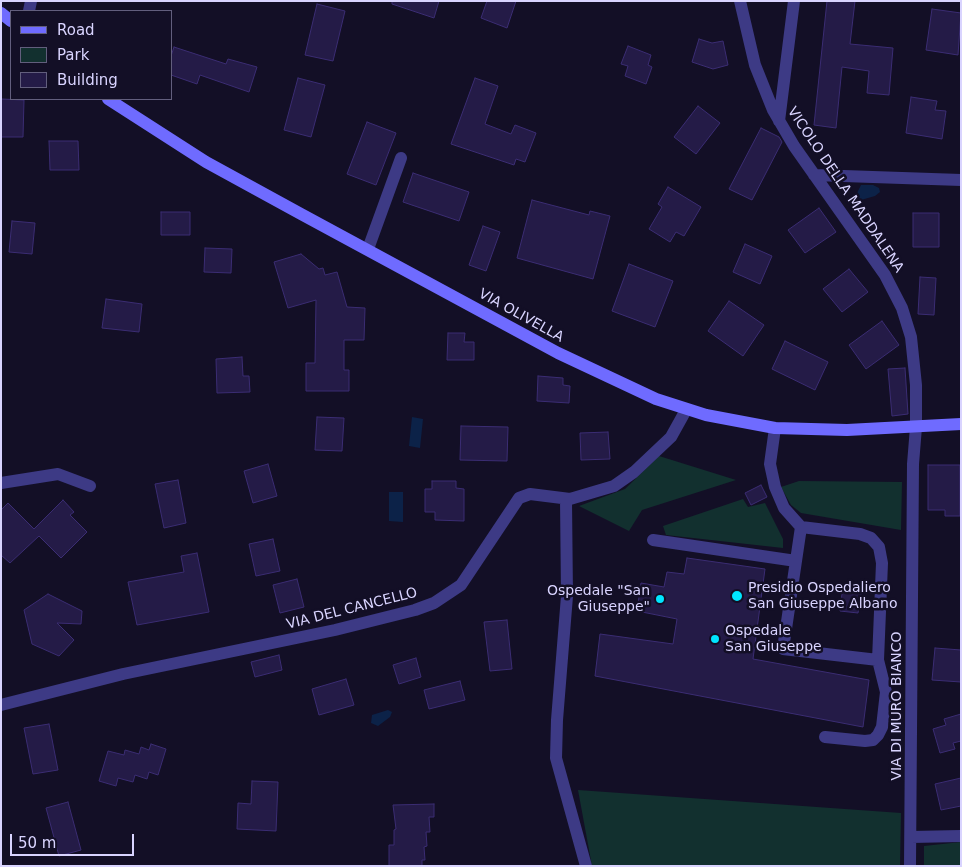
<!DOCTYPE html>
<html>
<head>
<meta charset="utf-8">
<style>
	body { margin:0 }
	#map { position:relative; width:962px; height:867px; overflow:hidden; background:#130f26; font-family:"DejaVu Sans",sans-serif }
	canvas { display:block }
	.frame { position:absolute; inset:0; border:2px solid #d9d4ff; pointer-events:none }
	.legend { position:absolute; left:10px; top:10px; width:162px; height:90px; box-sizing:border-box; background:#130f26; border:1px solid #625e7d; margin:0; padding:6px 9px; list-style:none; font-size:15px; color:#d9d4ff }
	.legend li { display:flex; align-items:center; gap:10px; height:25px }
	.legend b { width:25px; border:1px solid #625e7d }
	.scale { position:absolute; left:10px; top:834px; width:124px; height:22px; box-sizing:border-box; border:2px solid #d9d4ff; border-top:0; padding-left:6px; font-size:15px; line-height:18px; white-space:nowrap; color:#d9d4ff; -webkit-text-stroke:4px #130f26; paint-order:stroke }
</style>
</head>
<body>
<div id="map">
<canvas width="962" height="867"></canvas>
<div class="frame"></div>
<ul class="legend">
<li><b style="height:6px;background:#6f6bff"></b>Road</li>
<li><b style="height:14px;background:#12302f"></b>Park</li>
<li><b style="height:14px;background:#241b47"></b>Building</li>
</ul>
<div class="scale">50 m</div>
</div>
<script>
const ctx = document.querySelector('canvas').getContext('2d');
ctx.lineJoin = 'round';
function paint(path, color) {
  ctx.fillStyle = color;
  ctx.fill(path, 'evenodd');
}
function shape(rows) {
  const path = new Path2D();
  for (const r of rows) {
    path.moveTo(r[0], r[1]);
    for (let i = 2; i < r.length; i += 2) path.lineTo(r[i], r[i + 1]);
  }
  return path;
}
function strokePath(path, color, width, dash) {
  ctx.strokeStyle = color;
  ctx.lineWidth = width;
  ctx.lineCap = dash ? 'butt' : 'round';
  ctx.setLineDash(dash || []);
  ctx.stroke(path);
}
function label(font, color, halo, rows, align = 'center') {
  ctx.font = font + ' "DejaVu Sans",sans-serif';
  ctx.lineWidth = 5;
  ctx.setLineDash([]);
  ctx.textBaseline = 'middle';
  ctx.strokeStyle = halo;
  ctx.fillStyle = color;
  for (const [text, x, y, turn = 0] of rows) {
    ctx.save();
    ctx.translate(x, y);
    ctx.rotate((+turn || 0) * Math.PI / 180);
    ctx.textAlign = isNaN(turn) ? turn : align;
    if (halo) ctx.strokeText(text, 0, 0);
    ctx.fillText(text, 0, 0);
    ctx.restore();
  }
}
const green = shape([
	[659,456,736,480,642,510,629,531,579,506,625,489],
	[799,481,902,482,901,530,801,513,791,505,781,487],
	[743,499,748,507,765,503,783,539,783,548,666,535,663,526],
	[578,790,901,813,900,866,592,866],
	[961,842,961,866,924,866,924,846]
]);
const water = shape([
	[861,185,873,185,879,188,880,192,875,196,861,200,856,195],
	[412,417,423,419,420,448,409,446],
	[389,492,403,492,403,522,389,521],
	[388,710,392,712,390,717,378,726,371,723,372,715]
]);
const building = shape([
	[392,1,439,1,434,18,392,4,392,1],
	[487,1,516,1,507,28,481,18,487,1],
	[827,1,855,1,850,44,893,48,889,95,867,93,869,71,842,67,836,128,814,125,827,1],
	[317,4,345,11,333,61,305,55,317,4],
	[932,9,961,13,958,55,926,50,932,9],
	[699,39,712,43,723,41,728,65,713,69,692,62,699,39],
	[628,46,651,55,648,65,652,67,646,84,625,76,628,66,621,64,628,46],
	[174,47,226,64,228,59,257,67,249,92,200,75,197,84,171,75,171,56,174,47],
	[298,78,325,85,311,137,284,130,298,78],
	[475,78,498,86,485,124,511,134,515,125,536,133,525,162,516,159,514,165,451,144,475,78],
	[911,97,937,101,935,110,946,111,942,139,906,133,911,97],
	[1,99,24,100,23,137,1,137,1,99],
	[698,106,720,123,696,154,674,137,698,106],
	[367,122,396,133,376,185,347,174,367,122],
	[761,128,779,137,782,142,752,200,729,189,761,128],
	[49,141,78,141,79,170,50,170,49,141],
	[413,173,469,192,459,221,403,202,413,173],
	[668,187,701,207,684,236,676,232,670,242,649,229,662,207,658,204,668,187],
	[532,200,589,215,590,211,610,216,593,279,517,258,532,200],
	[819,208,836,232,805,253,788,230,819,208],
	[161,212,190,212,190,235,161,235,161,212],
	[913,213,939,213,939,247,913,247,913,213],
	[12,221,35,223,32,254,9,252,12,221],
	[483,226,500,232,486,271,469,265,483,226],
	[745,244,772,256,760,284,733,272,745,244],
	[205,248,232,249,231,273,204,272,205,248],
	[301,254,319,269,323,268,325,275,337,272,347,307,365,308,364,340,344,340,344,370,349,370,349,391,306,391,306,363,315,363,316,300,288,308,274,262,301,254],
	[629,264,673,281,655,327,612,311,629,264],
	[849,269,868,292,842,312,823,289,849,269],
	[920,277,936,278,934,315,918,314,920,277],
	[106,299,142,304,139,332,102,328,106,299],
	[729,301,764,325,743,356,708,331,729,301],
	[882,321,899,345,866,369,849,345,882,321],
	[448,333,465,333,464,342,474,342,474,360,447,360,448,333],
	[785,341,828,362,815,390,772,369,785,341],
	[242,357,243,376,249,376,250,392,217,393,216,359,242,357],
	[905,368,908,414,892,416,888,369,905,368],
	[538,376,563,378,563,385,570,386,569,403,537,401,538,376],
	[317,417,344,418,342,451,315,450,317,417],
	[461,426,508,427,507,461,460,460,461,426],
	[608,432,610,459,581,460,580,433,608,432],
	[268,464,277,496,253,503,244,471,268,464],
	[928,465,960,465,960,516,945,516,945,510,928,510,928,465],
	[178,480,186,523,164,528,155,484,178,480],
	[432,481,456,481,456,488,464,489,464,521,435,520,435,512,425,512,425,489,432,489,432,481],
	[761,485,767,497,751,505,745,493,761,485],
	[63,500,74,512,70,515,87,532,61,558,39,536,10,563,1,555,1,510,8,503,34,529,63,500],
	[273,539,280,571,256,576,249,544,273,539],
	[197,553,209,612,137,625,128,582,184,572,181,556,197,553],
	[687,558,765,569,753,659,869,680,863,727,595,676,600,634,673,644,677,619,637,611,641,583,664,587,667,572,684,574,687,558],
	[297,579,304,607,280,613,273,585,297,579],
	[843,585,862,588,858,613,840,611,843,585],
	[48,594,82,611,81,624,57,623,74,640,59,656,32,644,24,610,48,594],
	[507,620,512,669,490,671,484,622,507,620],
	[935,648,961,650,961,682,932,680,935,648],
	[279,655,282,670,255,677,251,662,279,655],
	[416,658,421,677,399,684,393,665,416,658],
	[346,679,354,705,319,715,312,689,346,679],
	[460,681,465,700,429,709,424,690,460,681],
	[961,714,961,741,953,743,955,749,940,753,933,729,946,725,944,719,961,714],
	[49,724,58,770,33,774,24,728,49,724],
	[151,744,166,749,158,775,149,772,147,779,135,775,133,782,118,778,116,786,99,781,108,751,124,755,125,750,139,754,141,747,149,750,151,744],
	[961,778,961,806,941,810,935,784,961,778],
	[252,781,278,782,276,831,237,829,238,803,251,804,252,781],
	[68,802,81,850,59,856,46,808,68,802],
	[434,804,434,817,429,817,430,832,426,832,427,846,424,847,425,860,422,860,422,866,389,866,389,845,394,845,394,830,396,829,393,805,434,804]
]);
const minor = shape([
	[740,1,755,65,773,110,794,146,885,275,902,308,911,337,916,385,916,427,913,464,910,866],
	[29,11,31,1],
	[779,121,794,1],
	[814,175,961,180],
	[368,249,401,158],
	[775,428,770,464,775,487,784,508,801,527,783,649,878,660,882,563,879,547,871,538,860,534,801,527],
	[1,483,58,474,90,486],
	[566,500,567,596,557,720,556,758,586,866],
	[653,540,796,561],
	[1,705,123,674,335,630,415,610,434,603,461,585,519,498,530,494,570,499,614,486,634,472,671,437,686,410],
	[825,737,865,741,873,740,878,735,882,727,886,692,878,660],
	[911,837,961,836]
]);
const secondary = shape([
	[1,13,11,21],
	[108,99,206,162,301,214,558,353,656,399,706,415,775,428,847,430,961,424]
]);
const markers = [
	[737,596,6,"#00e5ff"],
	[660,599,5,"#00e5ff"],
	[715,639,5,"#00e5ff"]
];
const streetNames = [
	["VICOLO DELLA MADDALENA",845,190,56],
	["VIA OLIVELLA",521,316,29],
	["VIA DEL CANCELLO",352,609,-14],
	["VIA DI MURO BIANCO",897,706,-90]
];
const poiNames = [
	["Presidio Ospedaliero",748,588],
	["San Giuseppe Albano",748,604],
	["Ospedale \"San",650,591,"right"],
	["Giuseppe\"",650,607,"right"],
	["Ospedale",725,631],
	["San Giuseppe",725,647]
];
paint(green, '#12302f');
paint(water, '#0c2248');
paint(building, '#241b47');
strokePath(building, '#3b2d73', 1);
strokePath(minor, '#3d3a85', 12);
strokePath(secondary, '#6f6bff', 12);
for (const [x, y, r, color] of markers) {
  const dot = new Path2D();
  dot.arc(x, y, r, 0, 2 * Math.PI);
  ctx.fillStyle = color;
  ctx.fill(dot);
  strokePath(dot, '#130f26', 2);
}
label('14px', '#d9d4ff', '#130f26', streetNames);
label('14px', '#d9d4ff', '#130f26', poiNames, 'left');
</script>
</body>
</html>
